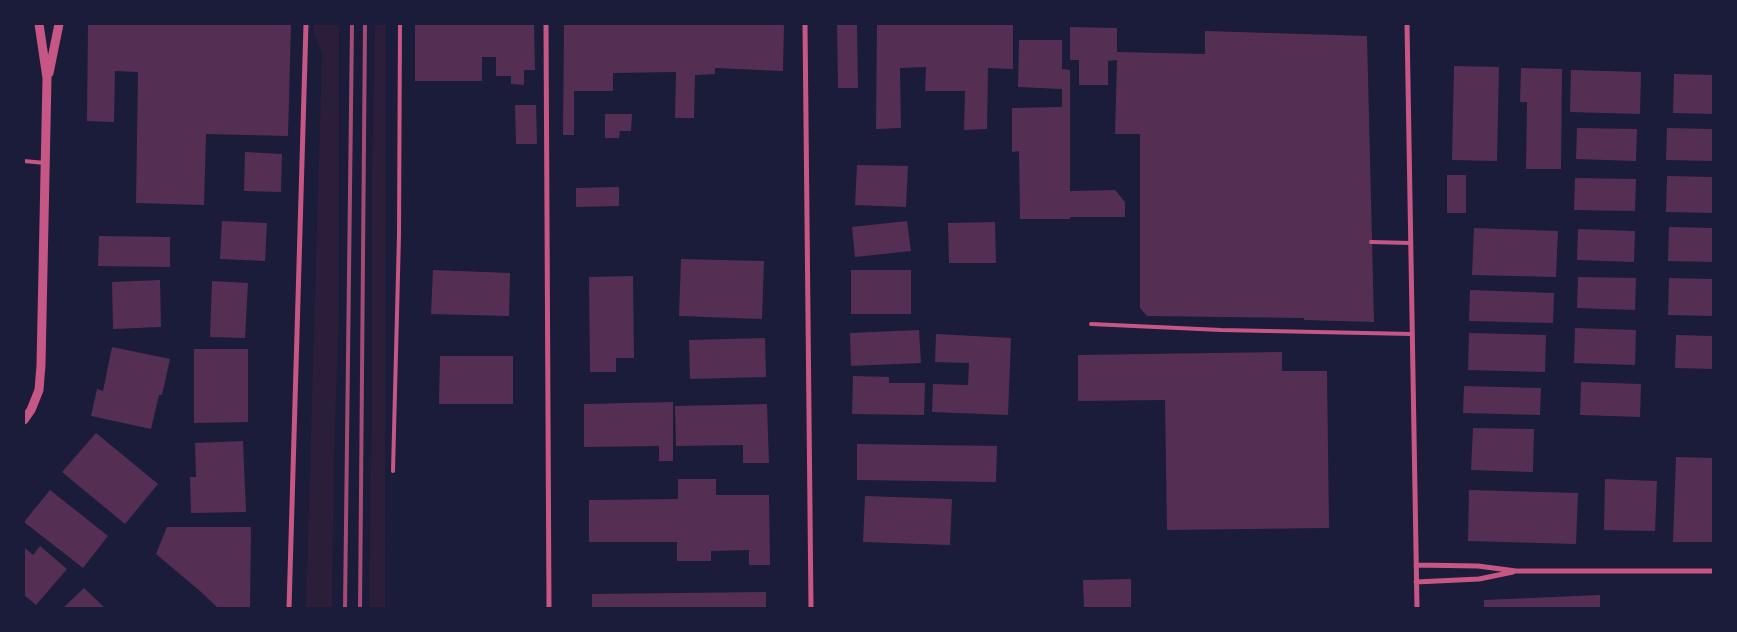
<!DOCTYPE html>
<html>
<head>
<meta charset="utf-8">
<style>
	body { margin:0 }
	#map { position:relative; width:1737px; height:632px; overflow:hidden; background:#1b1b3a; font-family:Bitter,serif }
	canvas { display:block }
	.frame { position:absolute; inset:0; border:25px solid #1b1b3a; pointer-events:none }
</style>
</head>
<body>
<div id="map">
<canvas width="1737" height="632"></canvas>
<div class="frame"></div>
</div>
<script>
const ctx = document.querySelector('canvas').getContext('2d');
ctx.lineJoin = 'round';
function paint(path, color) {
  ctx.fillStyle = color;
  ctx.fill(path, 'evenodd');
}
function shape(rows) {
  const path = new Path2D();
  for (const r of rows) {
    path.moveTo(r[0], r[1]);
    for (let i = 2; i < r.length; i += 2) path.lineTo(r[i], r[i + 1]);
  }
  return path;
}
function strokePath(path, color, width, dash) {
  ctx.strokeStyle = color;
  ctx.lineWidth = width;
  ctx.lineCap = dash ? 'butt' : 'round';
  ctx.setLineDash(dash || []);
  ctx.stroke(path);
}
const green = shape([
	[314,24,339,24,339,314,334,455,332,608,306,608,322,53,314,34],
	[375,24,386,24,385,608,369,608,372,391,372,175]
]);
const building = shape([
	[88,24,291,24,288,136,206,134,204,205,136,203,138,72,115,71,114,122,87,121],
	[415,24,534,24,535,70,524,70,524,85,511,84,511,76,496,76,496,57,482,57,482,81,415,81],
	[564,24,784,24,783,71,715,68,715,74,695,75,694,118,675,118,676,72,613,73,613,91,574,91,574,135,563,135],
	[837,24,857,24,858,88,838,88],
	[877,24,1013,25,1013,69,988,68,987,129,964,130,965,91,925,91,926,67,900,68,901,128,876,129],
	[1070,27,1117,28,1117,52,1205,54,1205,31,1367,36,1374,322,1304,320,1304,318,1147,316,1140,308,1140,134,1115,134,1117,60,1108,61,1108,85,1079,85,1079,60,1070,60],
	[1019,40,1062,40,1062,69,1070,70,1070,191,1115,190,1125,202,1125,217,1070,217,1070,219,1020,219,1019,151,1012,152,1012,108,1062,107,1062,89,1018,87],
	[1454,66,1499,67,1497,161,1452,160],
	[1521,68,1562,69,1561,169,1526,169,1527,102,1520,102],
	[1571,70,1641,72,1640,114,1570,112],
	[1674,74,1713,75,1713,114,1673,113],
	[515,105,536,105,537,144,516,144],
	[605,114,632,114,631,131,620,131,619,138,605,138],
	[1577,128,1637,129,1636,161,1576,159],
	[1667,128,1713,129,1713,161,1666,160],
	[245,152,282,154,281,192,244,191],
	[857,165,908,166,906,207,855,205],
	[1447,175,1466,175,1466,213,1447,213],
	[1667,176,1713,177,1713,213,1666,212],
	[1575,178,1636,179,1635,211,1574,210],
	[619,187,619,206,576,207,576,188],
	[222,221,267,223,265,261,220,259],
	[907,221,911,251,855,257,852,227],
	[995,222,996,263,949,263,948,223],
	[1669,227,1713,228,1713,262,1668,261],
	[1474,228,1558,231,1556,277,1472,275],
	[1578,229,1635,231,1634,262,1577,260],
	[99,236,170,237,170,267,98,266],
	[681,259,764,261,762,319,679,316],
	[433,270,510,273,509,316,431,314],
	[851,270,911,270,911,314,851,314],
	[633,276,634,358,616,358,616,372,590,372,589,277],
	[1578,277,1636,278,1635,310,1577,308],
	[1669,278,1713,279,1713,316,1668,315],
	[160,280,161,327,113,329,112,282],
	[212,281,248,283,245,338,210,337],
	[1470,290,1554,293,1553,323,1469,321],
	[1575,328,1636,330,1635,365,1574,363],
	[919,330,921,363,851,366,850,333],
	[1469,333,1546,335,1545,372,1468,370],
	[936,334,1011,338,1008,415,932,412,933,384,968,385,969,363,935,362],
	[1676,335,1713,336,1713,369,1675,368],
	[765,338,766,377,690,379,689,340],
	[112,347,170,359,162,395,159,395,151,429,91,416,97,389,103,391],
	[194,349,248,349,248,422,194,423],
	[1282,352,1282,371,1327,371,1329,528,1167,530,1165,400,1078,401,1078,355],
	[440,356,513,356,513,404,439,404],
	[853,376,889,377,889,383,925,383,924,415,852,414],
	[1581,382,1641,384,1640,417,1580,415],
	[1464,386,1541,388,1540,415,1463,413],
	[673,402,673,461,659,461,659,446,584,447,584,404],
	[767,404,769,463,743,463,743,445,676,446,675,406],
	[1473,428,1534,429,1533,472,1471,470],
	[96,433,158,484,125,524,62,472],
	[243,441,246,512,191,513,190,477,196,477,195,443],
	[857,444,997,446,996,482,857,480],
	[1676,457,1713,458,1713,542,1673,542],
	[678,479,716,479,716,495,769,495,770,565,749,565,749,550,711,551,711,561,677,561,677,542,589,542,589,500,678,499],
	[1605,479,1657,481,1655,531,1604,530],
	[50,490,108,536,83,568,24,522],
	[1469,490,1578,493,1576,544,1468,541],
	[865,496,952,499,950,545,863,542],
	[167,527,251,527,250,608,218,608,200,591,156,554],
	[40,546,67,569,36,605,24,595,24,547,33,555],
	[1131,579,1131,608,1084,608,1083,580],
	[84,588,105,608,63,608],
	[766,592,766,608,592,608,592,594],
	[1600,595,1600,608,1484,608,1484,600]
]);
const service = shape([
	[24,161,45,163],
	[1371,242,1411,243],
	[1091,324,1221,330,1412,334],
	[393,471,399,235,400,24]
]);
const minor = shape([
	[546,24,549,608],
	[805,24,811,608],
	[1407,24,1417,608],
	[1416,565,1478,566,1516,571,1713,571],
	[1416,582,1479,579,1513,572],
	[289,608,306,24]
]);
const tertiary = shape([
	[49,73,59,24],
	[24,420,31,410,39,390,41,365,47,78,39,24]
]);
const rail = shape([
	[345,608,352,24],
	[360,608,365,24]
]);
paint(green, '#2a1e3b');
paint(building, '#542f53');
strokePath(service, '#c65784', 4);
strokePath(minor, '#c65784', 5);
strokePath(tertiary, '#c65784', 9);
strokePath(rail, '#a44b75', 4);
</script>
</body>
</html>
